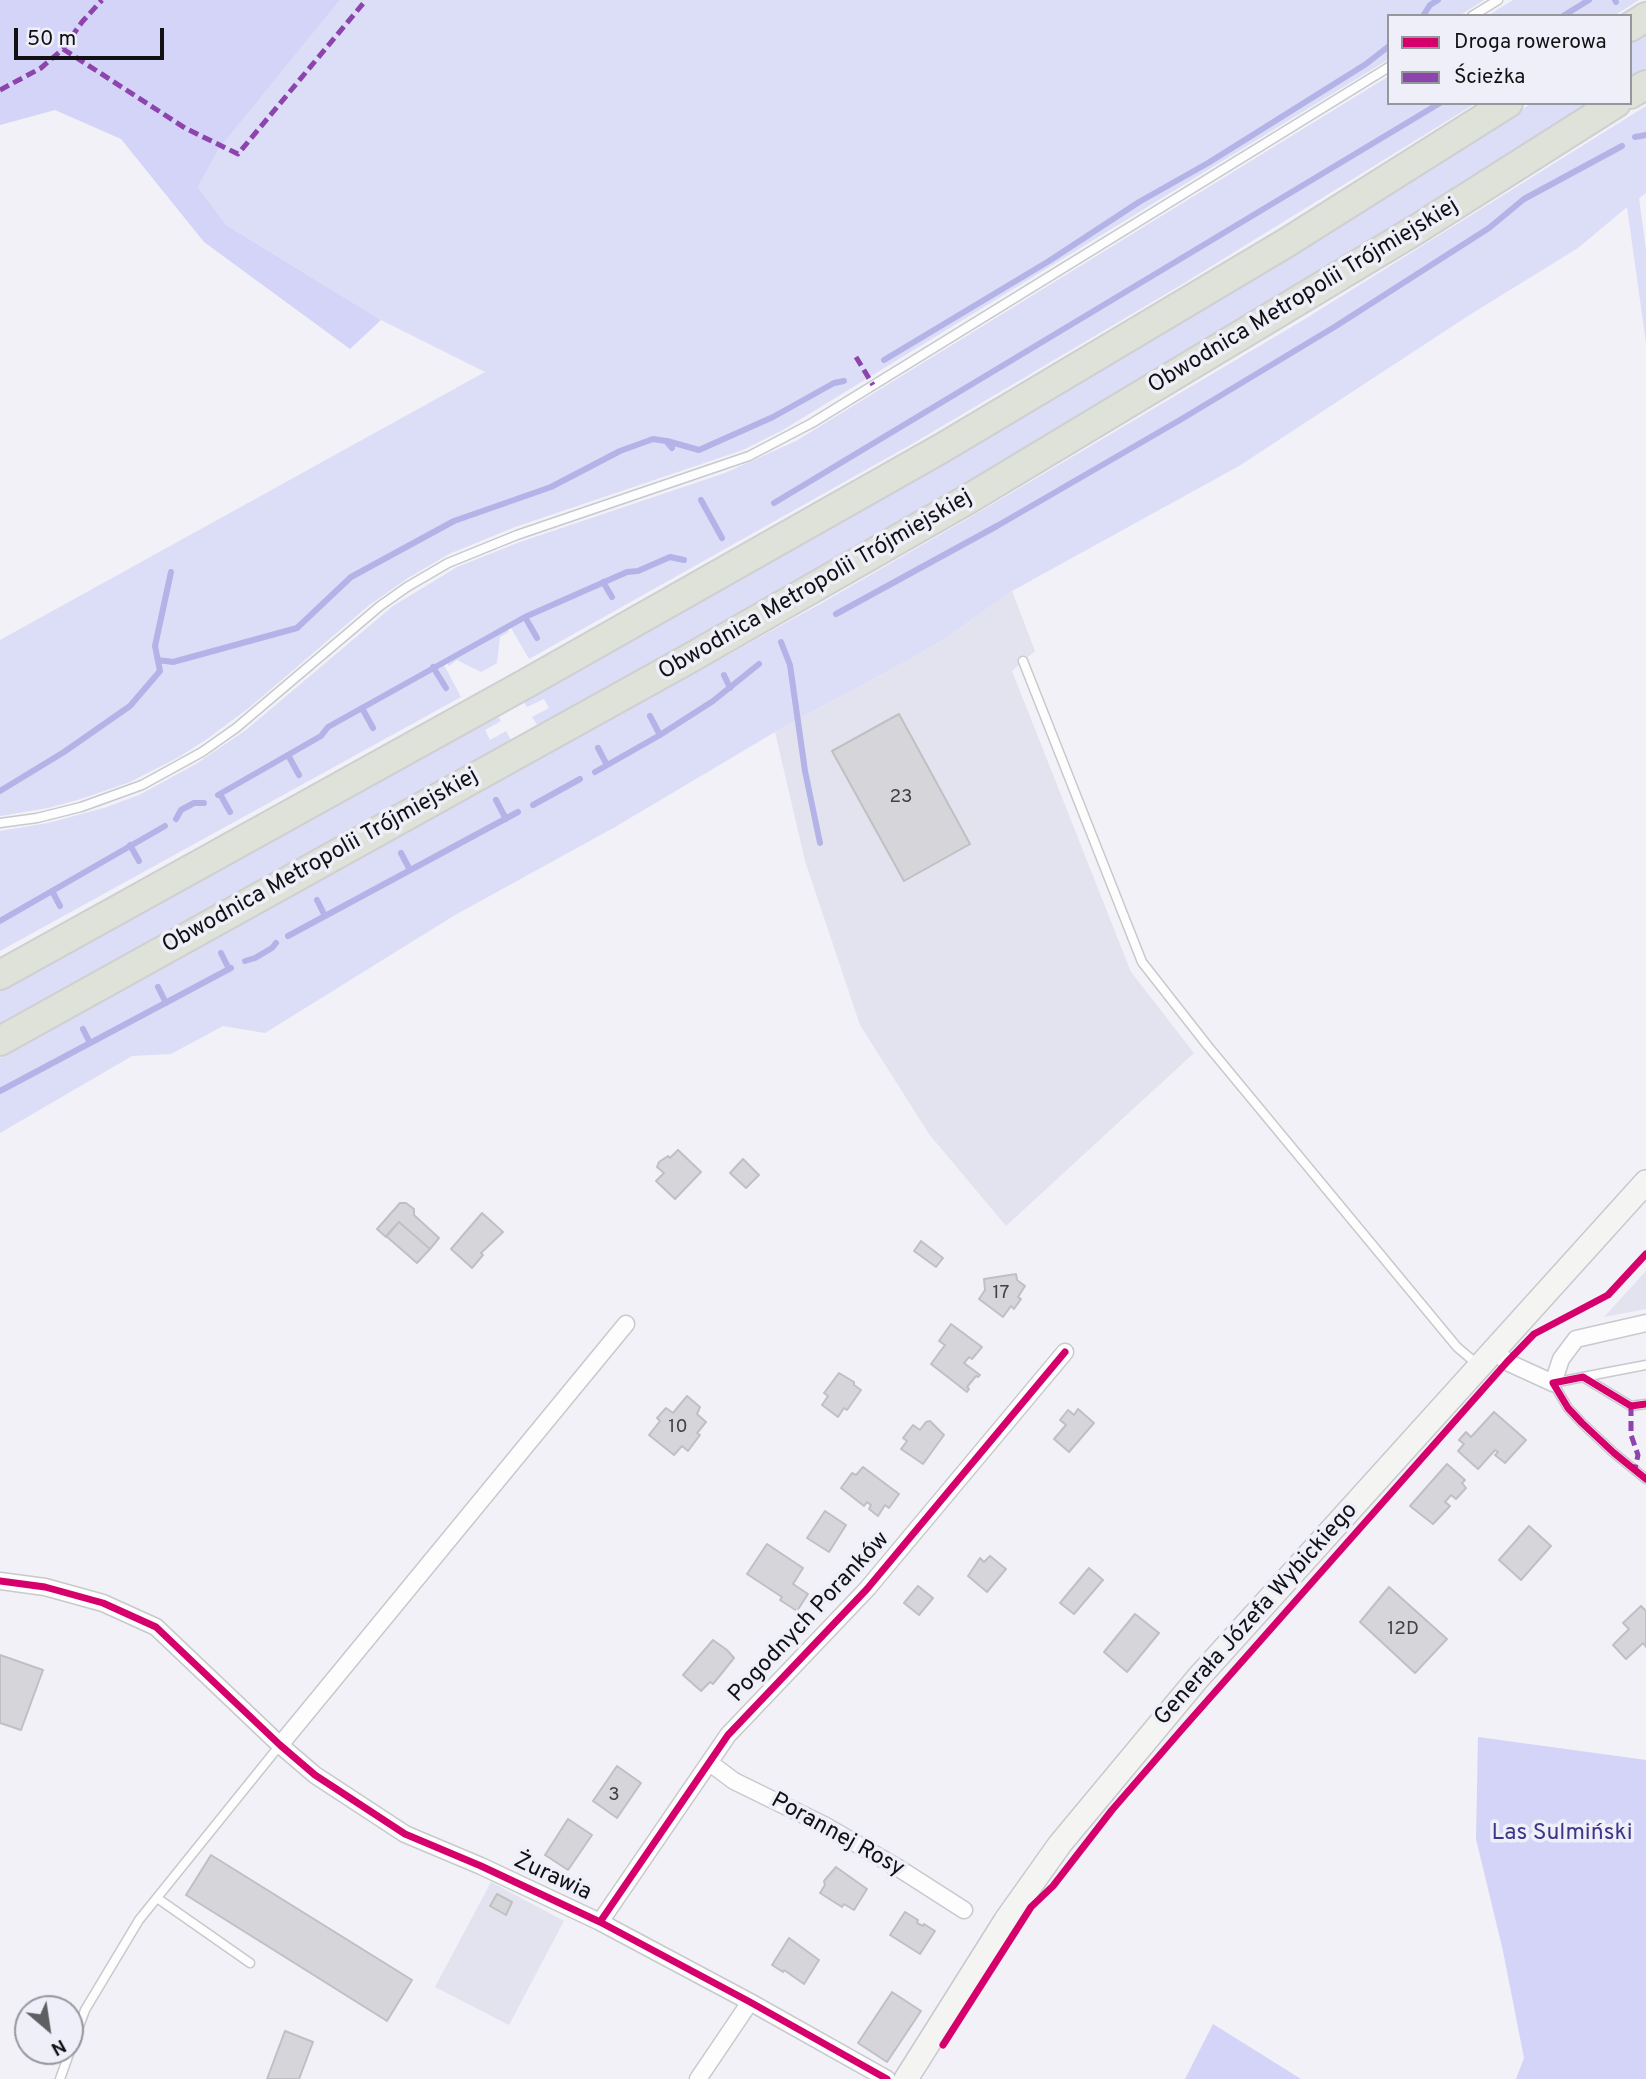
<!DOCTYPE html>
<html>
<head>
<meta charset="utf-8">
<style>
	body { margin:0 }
	#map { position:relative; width:1646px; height:2079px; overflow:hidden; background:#f1f1f7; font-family:Overpass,sans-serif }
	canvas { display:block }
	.legend { position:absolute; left:1387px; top:14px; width:245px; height:91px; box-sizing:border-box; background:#efeff9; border:2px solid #96969d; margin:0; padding:9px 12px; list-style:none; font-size:21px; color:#111114 }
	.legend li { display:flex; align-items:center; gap:14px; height:35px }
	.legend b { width:35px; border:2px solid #96969d }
	.north { position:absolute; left:14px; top:1995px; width:70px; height:70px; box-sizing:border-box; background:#efeff9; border:2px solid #96969d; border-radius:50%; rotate:151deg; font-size:19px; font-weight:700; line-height:28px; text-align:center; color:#111114 }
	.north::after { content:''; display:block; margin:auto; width:24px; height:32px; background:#5f5f63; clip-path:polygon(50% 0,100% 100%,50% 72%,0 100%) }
	.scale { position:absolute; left:14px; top:28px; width:150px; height:32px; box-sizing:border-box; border:4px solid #111114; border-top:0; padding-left:9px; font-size:21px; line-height:24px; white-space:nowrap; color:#111114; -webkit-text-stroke:5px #efeff9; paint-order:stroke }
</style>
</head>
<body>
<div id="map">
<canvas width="1646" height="2079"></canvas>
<ul class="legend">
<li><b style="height:9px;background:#d6006c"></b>Droga rowerowa</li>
<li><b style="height:9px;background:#8e44ad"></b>Ścieżka</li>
</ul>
<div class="north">N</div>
<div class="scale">50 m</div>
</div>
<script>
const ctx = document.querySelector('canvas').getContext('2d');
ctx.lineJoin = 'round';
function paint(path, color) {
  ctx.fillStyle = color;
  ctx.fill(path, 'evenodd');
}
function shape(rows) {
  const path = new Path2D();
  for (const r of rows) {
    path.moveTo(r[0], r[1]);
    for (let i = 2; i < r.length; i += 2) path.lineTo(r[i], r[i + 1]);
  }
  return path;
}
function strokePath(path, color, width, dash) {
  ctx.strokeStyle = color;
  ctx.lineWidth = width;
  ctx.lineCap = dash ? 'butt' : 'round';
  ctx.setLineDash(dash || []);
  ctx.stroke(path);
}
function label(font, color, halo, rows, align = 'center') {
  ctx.font = font + ' Overpass,sans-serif';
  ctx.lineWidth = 7;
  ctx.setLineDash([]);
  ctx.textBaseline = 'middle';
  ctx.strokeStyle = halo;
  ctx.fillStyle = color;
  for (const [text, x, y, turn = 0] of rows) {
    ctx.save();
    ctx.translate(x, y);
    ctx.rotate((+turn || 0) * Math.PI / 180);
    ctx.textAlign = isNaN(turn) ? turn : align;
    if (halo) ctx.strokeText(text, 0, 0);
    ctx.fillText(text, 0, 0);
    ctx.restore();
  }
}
const built = shape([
	[1012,591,1035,651,1012,671,1131,972,1194,1053,1006,1226,929,1134,860,1025,805,861,775,732,910,659,947,637],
	[1646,1271,1646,1309,1604,1317],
	[491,1882,564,1921,509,2025,435,1987]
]);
const green = shape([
	[340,0,1484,0,1459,16,1389,16,1389,59,783,430,743,450,515,527,449,554,408,578,368,606,250,707,207,739,177,758,130,782,81,799,48,808,0,816,0,640,485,372,381,320,226,225,198,187,218,150],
	[1513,0,1639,0,1614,16,1487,16],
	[1646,31,1646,70,1630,80,1630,41],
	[1389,76,1389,103,1476,103,1181,285,912,444,529,659,511,628,508,630,509,632,500,637,497,663,481,672,457,660,449,666,447,663,444,665,461,697,0,951,0,831,48,823,104,808,139,795,196,764,246,730,393,606,457,567,520,542,725,473,796,441],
	[1532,103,1593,103,1447,195,1101,406,829,565,538,726,532,717,549,708,544,699,527,707,521,697,1445,158],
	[1646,106,1646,193,1639,198,1646,250,1646,343,1627,207,1578,248,1471,314,1239,466,1012,591,947,637,910,659,775,732,615,827,455,915,265,1033,223,1026,171,1054,132,1056,0,1133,0,1058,820,604,969,518,1305,319],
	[495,711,501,721,485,730,490,740,506,731,511,740,0,1023,0,986]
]);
const forest = shape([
	[0,0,340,0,218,150,198,187,226,225,381,320,350,349,204,242,121,139,55,110,0,125],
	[1478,1737,1646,1760,1646,2079,1516,2079,1524,2058,1503,1951,1476,1839],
	[1213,2024,1301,2079,1185,2079]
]);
const stream = shape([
	[1615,0,1616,2],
	[1423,16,1430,5,1438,0],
	[1563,16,1589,0],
	[1635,137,1646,135],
	[884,360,1049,261,1139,202,1208,163,1366,64,1389,46],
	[667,441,699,450,773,417,834,383,844,381],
	[701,500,722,538],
	[774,503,1440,103],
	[603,582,612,597],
	[836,614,997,526,1180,420,1336,326,1489,228,1524,199,1622,146],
	[525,617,537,638],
	[781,642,790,665,805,771,820,843],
	[158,660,173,662,297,628,351,577,454,521,551,487,620,451,653,439,666,441,672,448],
	[433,667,446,688],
	[724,675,730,688],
	[362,708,373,728],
	[650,716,660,735],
	[598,748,607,765],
	[288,755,299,775],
	[595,772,660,735,713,701,759,664],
	[0,791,64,752,130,706,160,671,155,646,171,572],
	[220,794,230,812],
	[218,795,321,736,328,727,525,617,627,572,638,571,670,557,684,560],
	[496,800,506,819],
	[533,805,580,779],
	[176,819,181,810,194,803,204,803],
	[130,845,139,861],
	[401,853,410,870],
	[52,891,60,906],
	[317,900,325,916],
	[0,921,165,826],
	[288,936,518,812],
	[221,953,229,969],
	[245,961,255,958,272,948,276,943],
	[158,987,166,1003],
	[83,1029,90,1043],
	[0,1091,231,968]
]);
const building = shape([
	[899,714,970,844,904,881,832,751,899,714],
	[678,1150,701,1172,675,1199,656,1181,664,1173,657,1167,659,1162,668,1156,670,1158,678,1150],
	[743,1159,759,1175,746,1188,730,1173,743,1159],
	[400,1203,406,1203,414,1209,414,1215,439,1238,430,1249,399,1222,386,1237,377,1229,400,1203],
	[482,1213,503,1232,481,1253,483,1255,472,1268,451,1249,482,1213],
	[399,1222,430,1249,417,1263,386,1236,399,1222],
	[921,1241,943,1258,936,1267,914,1251,921,1241],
	[1016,1274,1017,1280,1025,1286,1018,1297,1021,1299,1014,1309,1011,1306,1003,1317,979,1299,985,1290,984,1279,1016,1274],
	[951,1324,982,1347,972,1359,969,1357,964,1363,980,1375,978,1377,976,1376,967,1387,969,1389,967,1392,931,1364,945,1345,939,1341,951,1324],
	[839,1373,854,1382,854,1385,861,1390,847,1410,844,1408,838,1417,822,1405,828,1396,824,1393,839,1373],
	[687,1396,700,1407,697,1414,706,1422,697,1433,700,1435,688,1451,682,1446,674,1455,649,1435,660,1421,657,1418,666,1408,673,1413,687,1396],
	[1078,1409,1094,1423,1069,1452,1054,1439,1066,1425,1060,1420,1068,1410,1074,1415,1078,1409],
	[1494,1412,1526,1440,1505,1463,1495,1455,1498,1452,1495,1450,1478,1469,1458,1451,1464,1444,1459,1440,1466,1432,1471,1437,1494,1412],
	[930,1421,944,1435,923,1464,901,1449,907,1441,903,1438,913,1425,920,1430,926,1422,930,1421],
	[1447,1464,1465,1480,1462,1483,1466,1488,1456,1499,1451,1495,1445,1502,1450,1506,1433,1524,1410,1506,1447,1464],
	[863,1467,899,1494,889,1508,885,1505,878,1516,869,1509,871,1505,867,1502,864,1506,841,1488,852,1473,856,1475,863,1467],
	[825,1511,846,1525,829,1552,807,1538,825,1511],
	[1529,1526,1551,1546,1521,1580,1499,1560,1529,1526],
	[767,1544,803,1568,793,1584,808,1594,797,1611,780,1600,782,1597,747,1574,767,1544],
	[990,1556,1006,1569,987,1592,968,1576,980,1558,984,1562,990,1556],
	[1089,1568,1103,1580,1074,1614,1060,1603,1089,1568],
	[918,1586,933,1598,919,1615,904,1603,918,1586],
	[1389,1587,1447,1639,1415,1673,1360,1622,1389,1587],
	[1641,1606,1646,1611,1646,1647,1643,1643,1626,1659,1613,1645,1629,1629,1623,1623,1641,1606],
	[1135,1614,1159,1633,1127,1672,1104,1652,1135,1614],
	[713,1640,727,1650,734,1658,713,1684,710,1682,701,1691,683,1675,713,1640],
	[0,1655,43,1670,21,1730,0,1723,0,1655],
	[617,1766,641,1783,617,1818,593,1801,617,1766],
	[568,1819,592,1835,568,1870,545,1855,568,1819],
	[211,1855,412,1980,387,2021,186,1895,211,1855],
	[836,1867,867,1889,854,1910,844,1904,842,1907,820,1893,825,1885,824,1881,836,1867],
	[497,1894,512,1902,506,1915,490,1906,497,1894],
	[905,1912,918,1920,917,1923,923,1926,924,1924,935,1931,920,1954,890,1935,905,1912],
	[789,1938,819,1960,804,1984,784,1970,783,1972,772,1965,789,1938],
	[892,1992,921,2011,887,2062,858,2043,892,1992],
	[285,2031,313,2042,299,2079,267,2079,285,2031]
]);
const service = shape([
	[1472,16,1498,0],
	[1023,661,1142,962,1207,1045,1457,1347,1477,1364],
	[0,823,37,818,81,807,142,785,202,752,236,728,380,606,407,587,448,563,517,535,749,456,812,423,1389,67],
	[1583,1377,1646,1365],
	[1646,1404,1631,1406,1583,1377,1553,1383,1568,1408,1582,1423,1614,1453,1646,1479],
	[157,1898,250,1963],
	[70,2051,85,2010,139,1920,280,1745],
	[60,2079,70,2051]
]);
const minor = shape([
	[1495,1350,1507,1362,1553,1383,1561,1359,1576,1339,1646,1323],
	[0,1581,45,1587,103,1603,156,1627,280,1745,315,1775,405,1834,481,1866,600,1922,750,2002,887,2079],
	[280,1745,626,1324],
	[710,1763,734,1781,824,1825,900,1869,964,1910],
	[600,1922,728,1735,867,1589,1065,1352],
	[698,2079,750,2002]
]);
const secondary = shape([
	[906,2079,1006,1920,1060,1844,1198,1678,1646,1182]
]);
const motorway = shape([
	[1630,27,1646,17],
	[1630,94,1646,85],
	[0,975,527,683,942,448,1286,243,1508,103],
	[0,1041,692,657,970,498,1417,229,1616,103]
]);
const quiet = shape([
	[63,49,185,128,238,154,366,0],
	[0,90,41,68,63,49,82,22,102,0],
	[856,357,873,385],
	[1631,1406,1631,1435,1638,1455,1635,1469]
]);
const cycleway = shape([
	[1646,1404,1631,1406,1583,1377,1553,1383,1568,1408,1582,1423,1614,1453,1646,1479],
	[0,1581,45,1587,103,1603,156,1627,280,1745,315,1775,405,1834,481,1866,600,1922,750,2002,887,2079],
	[600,1922,728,1735,867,1589,1065,1352],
	[943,2045,1031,1907,1053,1886,1112,1810,1184,1727,1507,1362,1534,1334,1608,1295,1646,1254]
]);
const numberNames = [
	["23",901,798],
	["17",1001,1294],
	["10",678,1428],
	["12D",1403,1630],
	["3",614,1796]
];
const streetNames = [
	["Obwodnica Metropolii Trójmiejskiej",1304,297,-31],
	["Obwodnica Metropolii Trójmiejskiej",816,586,-30],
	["Obwodnica Metropolii Trójmiejskiej",321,862,-29],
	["Generała Józefa Wybickiego",1257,1615,-48],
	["Pogodnych Poranków",810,1618,-47],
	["Porannej Rosy",837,1836,29],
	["Żurawia",552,1878,25]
];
const parkNames = [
	["Las Sulmiński",1562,1834]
];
paint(built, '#e2e3ef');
paint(green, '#dcddf7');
paint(forest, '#d3d4f7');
strokePath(stream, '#b3b3e7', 6);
paint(building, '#d6d6da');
strokePath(building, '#c0c0c4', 2);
strokePath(service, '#c8c9cd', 11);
strokePath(minor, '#c8c9cd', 19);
strokePath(secondary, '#c8c9cd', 26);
strokePath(motorway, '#cfcfd1', 32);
strokePath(service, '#fdfdfe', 8);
strokePath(minor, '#fdfdfe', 16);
strokePath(secondary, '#f4f4f3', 23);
strokePath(motorway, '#dee2d9', 28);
strokePath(quiet, '#8e44ad', 5, [10, 5]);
strokePath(cycleway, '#d6006c', 7);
label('19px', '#424246', null, numberNames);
label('23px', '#111114', '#efeff9', streetNames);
label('23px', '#3f3689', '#efeff9', parkNames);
</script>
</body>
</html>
